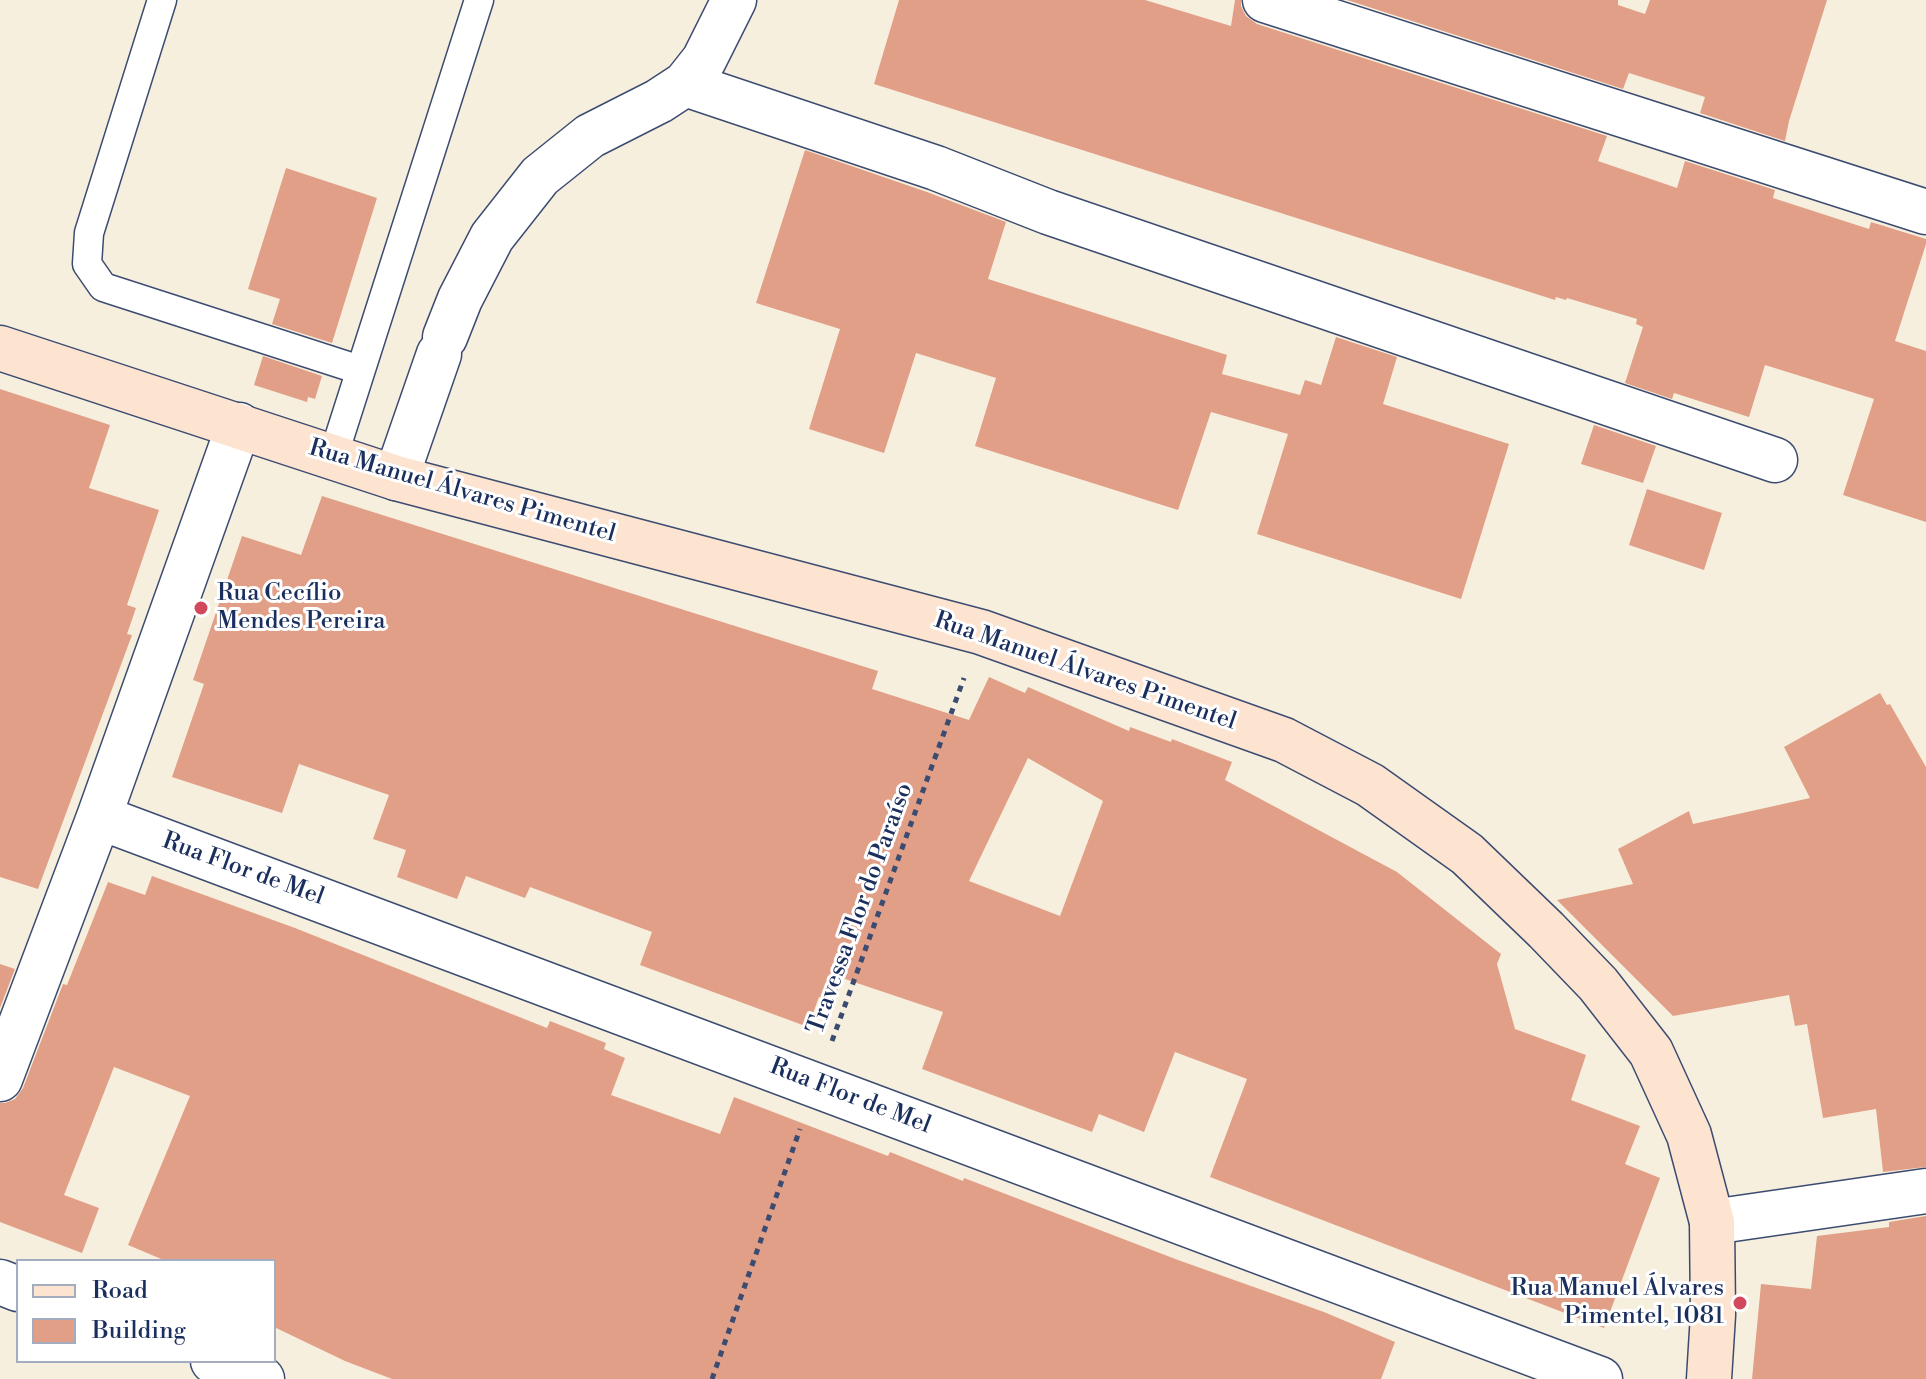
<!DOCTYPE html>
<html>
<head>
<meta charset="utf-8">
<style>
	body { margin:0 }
	#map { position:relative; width:1926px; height:1379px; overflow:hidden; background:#f7efde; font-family:"Libre Bodoni",serif }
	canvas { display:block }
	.legend { position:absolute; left:16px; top:1259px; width:260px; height:104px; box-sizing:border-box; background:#fff; border:2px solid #a4acbf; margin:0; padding:10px 14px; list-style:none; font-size:24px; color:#1b2f5e }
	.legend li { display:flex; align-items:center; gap:16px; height:40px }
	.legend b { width:40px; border:2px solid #a4acbf }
</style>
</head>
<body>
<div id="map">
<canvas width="1926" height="1379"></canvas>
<ul class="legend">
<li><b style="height:10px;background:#fde4d1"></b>Road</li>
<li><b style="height:22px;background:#e29f87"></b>Building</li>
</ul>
</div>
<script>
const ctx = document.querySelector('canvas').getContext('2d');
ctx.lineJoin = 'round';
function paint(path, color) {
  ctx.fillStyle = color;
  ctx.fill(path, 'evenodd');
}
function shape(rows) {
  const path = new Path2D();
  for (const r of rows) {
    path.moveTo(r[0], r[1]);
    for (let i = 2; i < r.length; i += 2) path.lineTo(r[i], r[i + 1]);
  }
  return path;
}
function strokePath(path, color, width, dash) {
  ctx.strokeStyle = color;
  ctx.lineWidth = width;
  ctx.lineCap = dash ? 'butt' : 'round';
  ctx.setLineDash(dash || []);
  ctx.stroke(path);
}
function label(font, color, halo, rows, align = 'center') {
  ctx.font = font + ' "Libre Bodoni",serif';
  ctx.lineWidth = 6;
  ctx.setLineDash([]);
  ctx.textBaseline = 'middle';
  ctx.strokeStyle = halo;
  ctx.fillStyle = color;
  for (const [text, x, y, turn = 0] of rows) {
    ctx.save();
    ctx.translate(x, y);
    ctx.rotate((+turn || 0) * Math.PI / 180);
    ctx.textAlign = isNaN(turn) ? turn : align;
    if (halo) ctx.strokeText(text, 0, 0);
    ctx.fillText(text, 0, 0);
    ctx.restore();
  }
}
const building = shape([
	[899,0,1145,0,1231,26,1235,0,1241,0,1241,6,1246,16,1257,24,1607,136,1598,161,1677,188,1685,161,1775,190,1773,198,1869,229,1871,222,1926,239,1926,244,1895,341,1926,351,1926,522,1843,495,1874,399,1765,365,1749,417,1674,393,1672,399,1625,383,1643,327,1636,324,1637,319,1567,298,1566,300,1556,297,1555,300,874,84],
	[1347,0,1618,0,1618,5,1645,14,1650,0,1827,0,1789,121,1785,141,1700,113,1705,97,1629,73,1623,89],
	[805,150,927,192,1006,222,988,279,1227,355,1222,374,1300,395,1305,380,1321,385,1336,337,1397,357,1383,404,1509,444,1461,599,1257,534,1288,434,1211,412,1178,510,975,446,996,378,916,353,884,453,809,429,840,329,756,303],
	[286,168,377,198,332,343,272,324,280,299,248,289],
	[263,356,322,376,315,399,308,397,307,402,254,385],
	[0,389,110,425,89,488,159,510,127,605,136,608,127,634,132,635,38,889,0,877],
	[1594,425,1656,446,1643,483,1581,464],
	[1647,489,1722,513,1704,570,1629,545],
	[322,496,878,671,872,689,969,720,989,677,1025,693,1028,687,1129,731,1130,727,1171,742,1172,739,1232,762,1225,780,1397,872,1501,954,1497,964,1515,1029,1586,1055,1571,1100,1640,1126,1625,1164,1660,1178,1604,1328,1210,1177,1247,1079,1175,1052,1144,1132,1099,1114,1092,1132,922,1069,943,1012,842,978,833,1002,819,997,808,1027,640,965,652,932,530,887,525,898,466,876,457,899,397,877,406,850,373,839,389,795,299,764,282,813,172,777,204,684,193,680,242,536,301,555],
	[1028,758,1103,801,1060,916,969,881],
	[1880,693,1887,705,1890,704,1926,767,1926,1167,1883,1172,1876,1109,1823,1118,1807,1024,1795,1026,1789,995,1673,1016,1557,900,1633,884,1618,849,1689,811,1693,824,1810,798,1784,747],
	[152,876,295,928,547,1028,550,1021,606,1043,604,1049,625,1058,611,1095,720,1134,734,1097,888,1156,890,1152,963,1181,964,1178,1178,1260,1324,1312,1395,1342,1381,1379,392,1379,345,1361,274,1327,274,1261,166,1261,128,1245,190,1096,114,1067,64,1195,99,1208,82,1253,0,1222,0,1103,5,1103,15,1099,23,1088,63,984,67,985,108,882,145,895],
	[0,964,15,969,0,1008],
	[1926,1216,1926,1379,1752,1379,1761,1284,1811,1289,1817,1236,1889,1227,1889,1222]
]);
const path = shape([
	[832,1041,964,678],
	[712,1379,800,1129]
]);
const lane = shape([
	[162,0,89,233,87,264,103,287,360,370],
	[333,457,479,0]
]);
const street = shape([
	[1265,0,1926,212],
	[685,84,936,168,1048,212,1775,460],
	[445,337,460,299,492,237,540,176,590,136,659,101,685,84,704,60,734,0],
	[396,478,439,354],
	[99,817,1600,1379],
	[0,1079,99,817,239,425],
	[1712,1222,1926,1191],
	[0,1282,18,1289],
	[213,1361,262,1379]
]);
const secondary = shape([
	[0,348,396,478,981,632,1284,740,1370,785,1467,854,1546,930,1598,984,1651,1052,1689,1135,1712,1222,1713,1315,1709,1379]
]);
const markers = [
	[201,608,8,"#d1495b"],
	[1740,1303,8,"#d1495b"]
];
const streetNames = [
	["Rua Manuel Álvares Pimentel",462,492,16],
	["Rua Manuel Álvares Pimentel",1085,672,19],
	["Rua Flor de Mel",243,870,20],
	["Travessa Flor do Paraíso",861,909,-70],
	["Rua Flor de Mel",850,1097,21]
];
const poiNames = [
	["Rua Cecílio",217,594],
	["Mendes Pereira",217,622],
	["Rua Manuel Álvares",1724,1289,"right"],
	["Pimentel, 1081",1724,1317,"right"]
];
paint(building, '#e29f87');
strokePath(lane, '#3c4c71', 31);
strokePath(street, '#3c4c71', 47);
strokePath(secondary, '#3c4c71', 47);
strokePath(path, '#3c4c71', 5, [6, 6]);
strokePath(lane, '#fff', 28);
strokePath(street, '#fff', 44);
strokePath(secondary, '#fde4d1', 44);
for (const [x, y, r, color] of markers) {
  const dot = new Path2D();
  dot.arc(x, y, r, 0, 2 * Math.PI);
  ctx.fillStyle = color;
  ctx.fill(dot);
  strokePath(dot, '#fff', 3);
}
label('24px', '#1b2f5e', '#fff', streetNames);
label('24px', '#1b2f5e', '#fff', poiNames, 'left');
</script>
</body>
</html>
